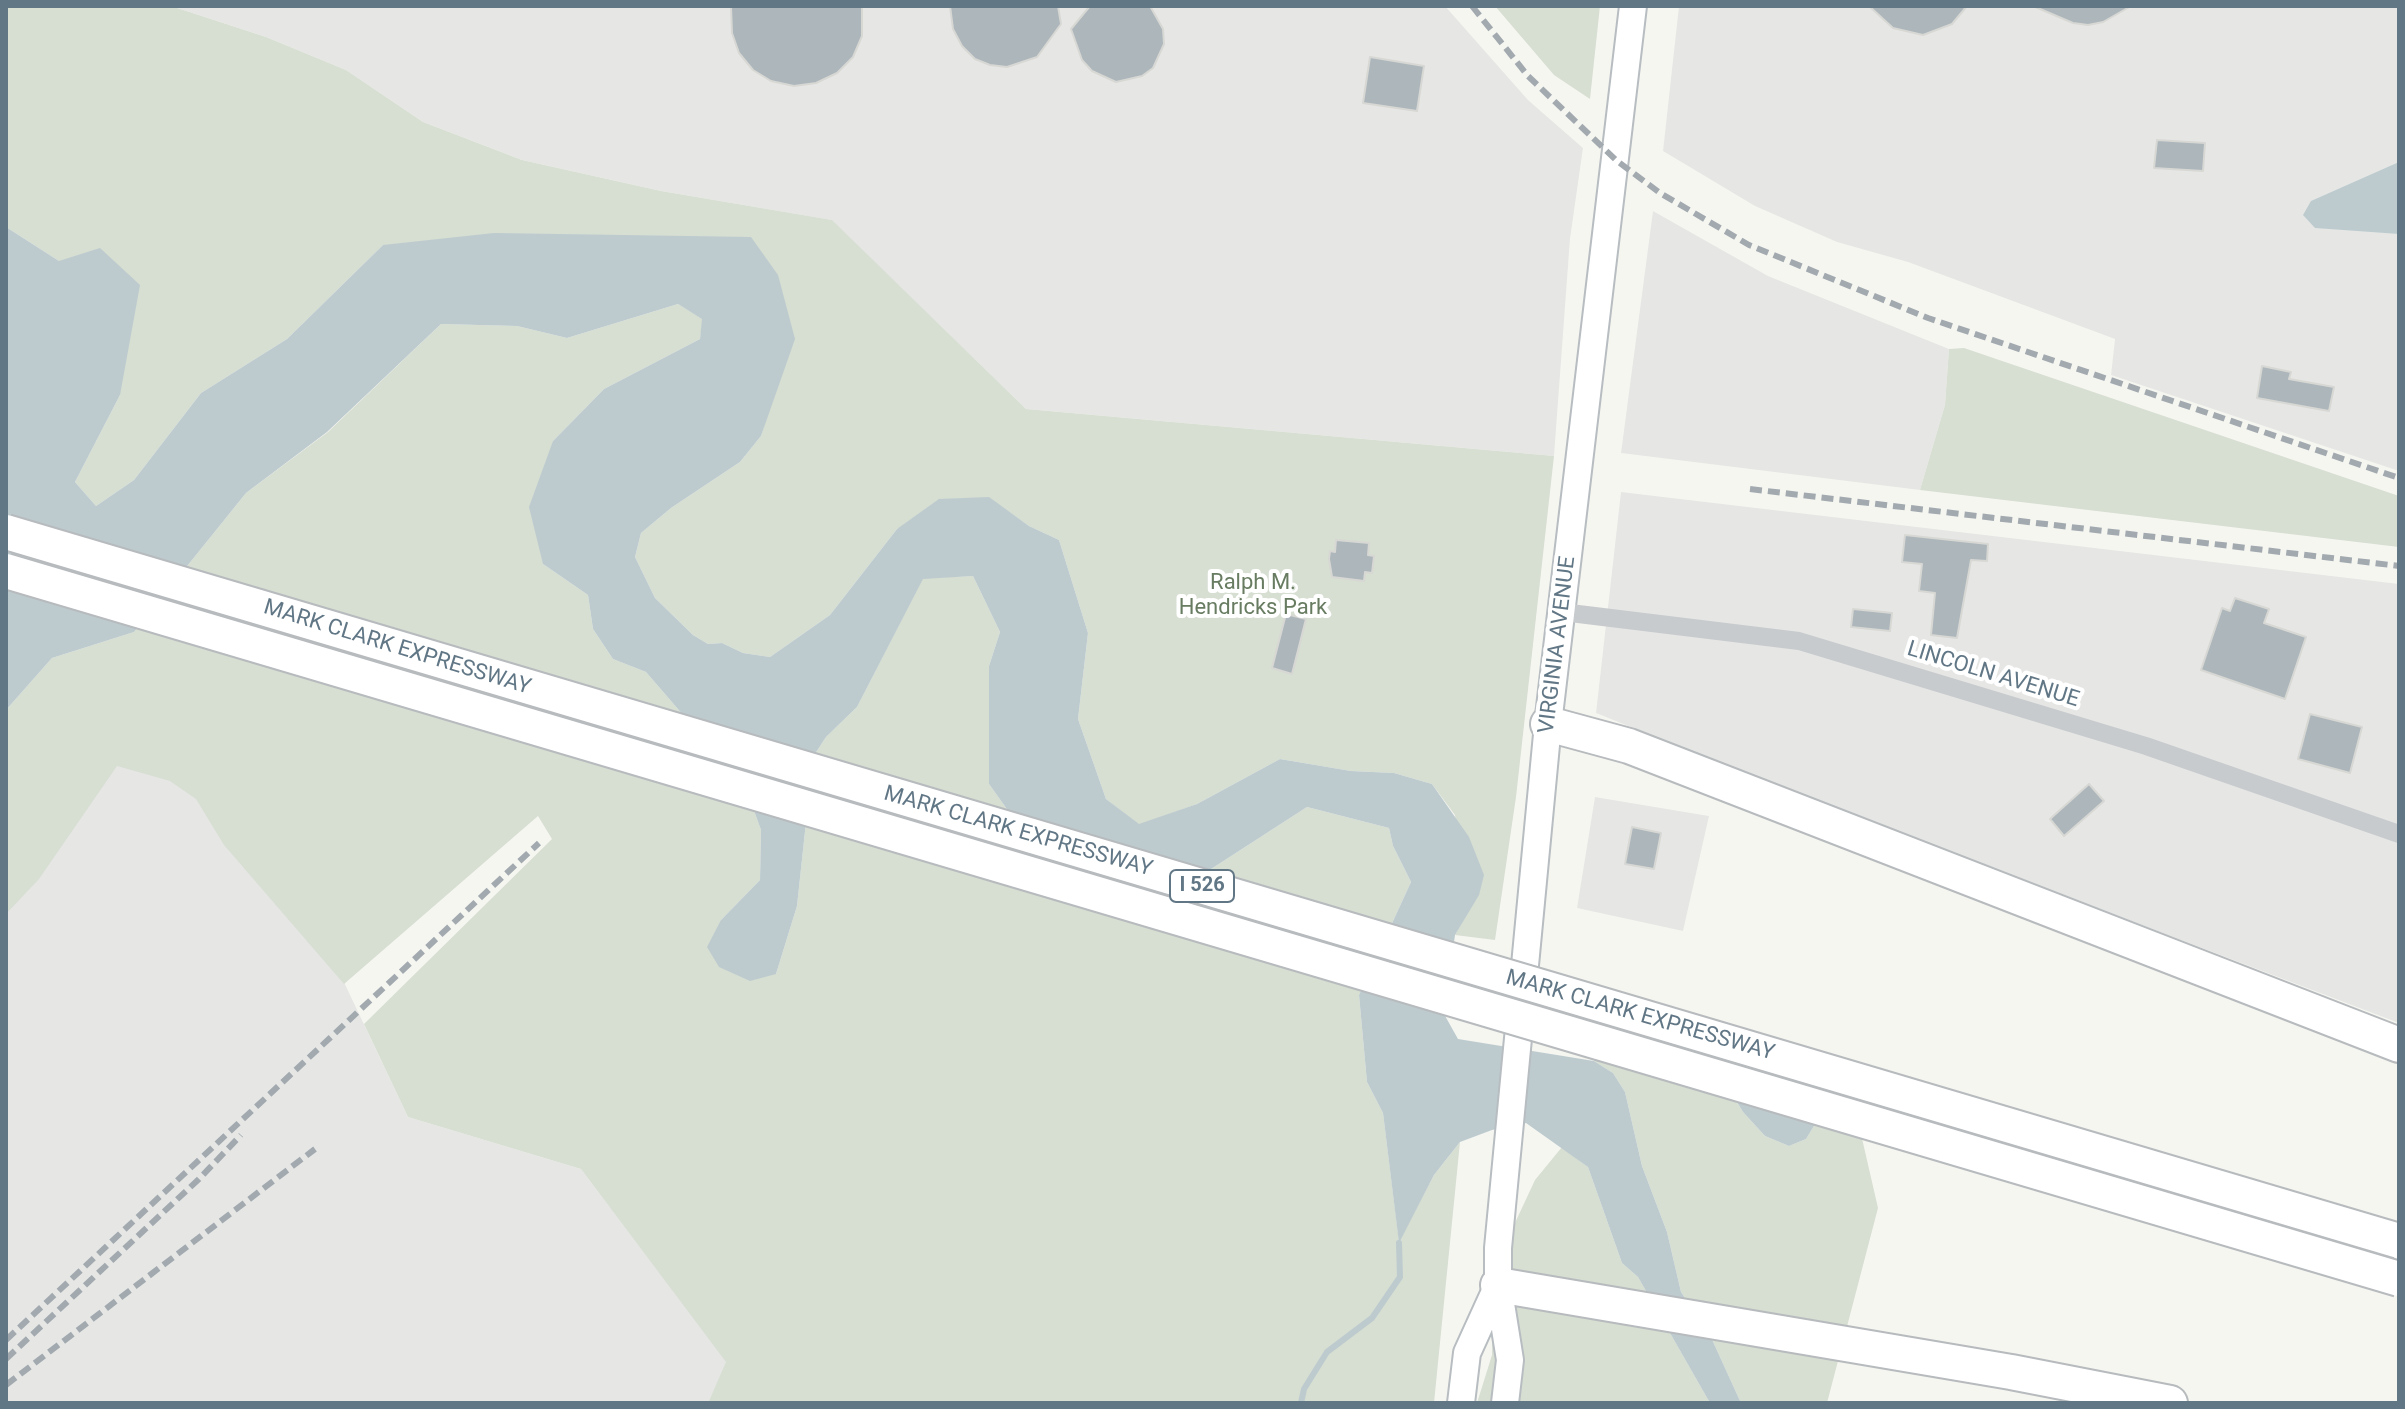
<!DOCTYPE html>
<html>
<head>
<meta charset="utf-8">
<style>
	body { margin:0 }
	#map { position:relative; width:2405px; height:1409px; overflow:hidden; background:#f6f6f1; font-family:Roboto,sans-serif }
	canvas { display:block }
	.frame { position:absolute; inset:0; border:8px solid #617786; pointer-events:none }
</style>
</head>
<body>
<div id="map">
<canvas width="2405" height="1409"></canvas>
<div class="frame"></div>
</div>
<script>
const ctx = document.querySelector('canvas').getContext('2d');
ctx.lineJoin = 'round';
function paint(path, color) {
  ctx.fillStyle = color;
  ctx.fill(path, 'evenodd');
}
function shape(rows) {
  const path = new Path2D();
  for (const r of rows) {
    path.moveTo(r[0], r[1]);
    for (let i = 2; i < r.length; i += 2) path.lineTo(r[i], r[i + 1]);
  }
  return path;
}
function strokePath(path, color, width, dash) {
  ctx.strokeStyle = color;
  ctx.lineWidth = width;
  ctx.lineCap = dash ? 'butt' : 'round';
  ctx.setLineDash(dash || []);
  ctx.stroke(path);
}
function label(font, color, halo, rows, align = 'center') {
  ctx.font = font + ' Roboto,sans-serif';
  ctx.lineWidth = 8;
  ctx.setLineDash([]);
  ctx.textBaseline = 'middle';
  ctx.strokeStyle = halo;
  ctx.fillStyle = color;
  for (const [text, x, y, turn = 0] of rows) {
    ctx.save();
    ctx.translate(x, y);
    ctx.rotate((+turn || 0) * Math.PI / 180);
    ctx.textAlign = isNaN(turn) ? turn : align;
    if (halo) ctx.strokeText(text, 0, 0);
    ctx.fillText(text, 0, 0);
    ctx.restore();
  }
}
const built = shape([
	[171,6,1445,6,1528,100,1583,148,1570,239,1554,456,1026,409,831,220,661,191,522,160,423,122,346,70,266,37],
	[1679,6,2399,6,2399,471,2111,375,2115,339,1908,262,1837,242,1755,206,1663,151],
	[1653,211,1768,276,1949,349,1945,405,1920,490,1621,453],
	[1621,492,2399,584,2399,1023,1795,793,1596,713],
	[6,710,228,738,408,1117,581,1169,727,1362,708,1403,6,1403],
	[1595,797,1709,816,1683,931,1577,908]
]);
const green = shape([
	[6,6,171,6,266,37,346,70,423,122,522,160,661,191,832,220,1026,409,1554,456,1516,797,1495,940,1455,935,1466,915,1455,815,1432,784,1394,773,1351,771,1280,759,1197,804,1139,825,1106,799,1078,719,1088,633,1059,540,1029,526,989,498,897,529,830,615,770,657,743,653,722,643,708,644,693,635,655,598,635,557,641,533,671,508,740,462,761,436,772,400,778,275,383,245,287,339,201,393,134,480,96,506,75,482,120,395,59,261,6,227],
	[1495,6,1600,6,1590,99,1554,75],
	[678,304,703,319,700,339,604,389,553,441,543,564,588,595,593,629,613,659,646,672,715,752,741,775,761,830,760,880,721,920,776,974,797,906,813,757,826,737,857,707,923,578,973,576,1000,632,989,666,989,784,1024,833,1061,874,1208,871,1307,807,1389,828,1393,846,1411,882,1359,995,1367,1082,1383,1113,1399,1241,1434,1175,1460,1142,1434,1403,708,1403,726,1362,581,1169,408,1117,364,1024,552,839,538,816,344,984,224,845,196,799,170,781,117,766,39,879,6,914,6,710,52,658,134,632,246,493,328,432,441,324,517,326,567,338],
	[1964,348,2399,496,2399,547,1920,490,1945,405,1949,349],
	[1681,1018,1742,1031,1858,1121,1878,1208,1827,1403,1741,1403,1710,1335,1681,1292,1667,1232,1642,1166,1625,1092,1613,1073,1594,1061,1640,1027],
	[1711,1043,1748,1057,1807,1102,1817,1121,1806,1139,1789,1146,1765,1136,1743,1112,1701,1045],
	[1562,1147,1588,1167,1622,1263,1638,1277,1710,1403,1477,1403,1492,1355,1493,1270,1535,1180]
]);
const water = shape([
	[2399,162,2399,234,2315,228,2303,215,2311,201],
	[6,227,59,261,100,248,140,285,120,395,75,482,96,506,134,480,201,393,287,339,383,245,494,233,751,237,778,275,795,339,761,436,740,462,671,508,641,533,635,557,655,598,693,635,708,644,722,643,743,653,770,657,830,615,897,529,939,499,989,497,1029,526,1059,540,1088,633,1078,719,1106,799,1139,824,1197,804,1280,759,1351,771,1394,773,1432,784,1469,837,1484,875,1479,895,1455,935,1444,1014,1458,1039,1594,1061,1613,1073,1625,1092,1642,1166,1667,1232,1681,1292,1710,1335,1741,1403,1710,1403,1638,1277,1622,1263,1588,1167,1526,1123,1492,1130,1460,1142,1434,1175,1399,1243,1383,1113,1367,1082,1359,995,1411,882,1393,846,1389,828,1307,807,1208,871,1179,926,1140,925,1099,907,1024,833,989,784,989,666,1000,632,973,576,923,579,857,707,826,737,813,757,797,906,776,974,750,981,719,967,707,947,721,920,760,880,761,830,741,775,715,752,646,672,613,659,593,629,588,595,543,564,529,507,553,441,604,389,700,339,702,319,678,304,567,338,517,326,441,324,327,432,246,493,134,632,52,658,6,710],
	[1701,1044,1771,1072,1807,1102,1817,1121,1806,1139,1789,1146,1765,1136,1743,1112]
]);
const stream = shape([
	[1301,1403,1304,1389,1327,1352,1372,1318,1400,1277,1399,1243]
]);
const building = shape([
	[731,6,862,6,862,36,853,57,837,73,816,83,794,86,771,81,753,70,739,53,732,33,731,6],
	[950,6,1058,6,1061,24,1037,57,1007,67,990,65,975,59,962,46,953,29,950,6],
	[1090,6,1150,6,1163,29,1164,44,1153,68,1142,76,1116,82,1092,71,1082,60,1071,29,1090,6],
	[1869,6,1967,6,1952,24,1923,35,1893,28,1869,6],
	[2033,6,2131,6,2103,22,2088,25,2073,23,2033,6],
	[1370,57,1424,66,1417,111,1363,103,1370,57],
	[2157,140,2205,143,2203,171,2154,168,2157,140],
	[2262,366,2291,372,2289,379,2334,387,2329,411,2257,398,2262,366],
	[1905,535,1988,544,1987,561,1971,560,1957,638,1931,635,1935,593,1919,591,1922,564,1902,562,1905,535],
	[1336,540,1369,543,1368,555,1374,556,1372,573,1365,572,1364,581,1332,577,1329,559,1330,551,1335,552,1336,540],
	[2235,598,2269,609,2264,623,2306,637,2285,699,2201,670,2222,608,2230,611,2235,598],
	[1853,609,1892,613,1890,631,1851,627,1853,609],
	[1286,614,1306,619,1292,674,1272,668,1286,614],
	[2310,714,2362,727,2350,773,2298,759,2310,714],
	[2089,784,2104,801,2064,836,2050,819,2089,784],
	[1632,827,1661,833,1654,869,1625,864,1632,827]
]);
const minor = shape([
	[1562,612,1799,641,2146,746,2399,834]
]);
const secondary = shape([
	[1461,1403,1467,1353,1498,1285],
	[1505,1403,1510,1360,1498,1285,1498,1248,1548,724,1633,6]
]);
const motorway = shape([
	[1548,724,1629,746,2399,1045],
	[1498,1285,2011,1372,2170,1403]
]);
const rail = shape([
	[1472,6,1528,76,1617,161,1660,193,1749,245,1928,318,2399,478],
	[1750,489,2399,566],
	[6,1340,539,843],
	[6,1359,199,1179,241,1135],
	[6,1385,315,1149]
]);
const motorwayBridge = shape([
	[6,532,2399,1241],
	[6,571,2399,1279]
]);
const shields = [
	[1202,886,64]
];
const shieldNames = [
	["I 526",1202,886]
];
const parkNames = [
	["Ralph M.",1253,583],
	["Hendricks Park",1253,608]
];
const streetNames = [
	["VIRGINIA AVENUE",1558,645,-83],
	["MARK CLARK EXPRESSWAY",397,648,17],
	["LINCOLN AVENUE",1993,675,17],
	["MARK CLARK EXPRESSWAY",1018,832,16],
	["MARK CLARK EXPRESSWAY",1640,1016,16]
];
paint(built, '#e6e7e5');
paint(green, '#d7ded2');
paint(water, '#bdcbcf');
strokePath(stream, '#bdcbcf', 6);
paint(building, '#acb6bb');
strokePath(building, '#d7d7d4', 2);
strokePath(secondary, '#b7bdc1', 30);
strokePath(motorway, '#b7bbbe', 38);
strokePath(minor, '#c8cbce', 18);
strokePath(secondary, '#fff', 26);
strokePath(motorway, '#fff', 34);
strokePath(rail, '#a2aab0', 6, [12, 6]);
strokePath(motorwayBridge, '#b7bbbe', 38, []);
strokePath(motorwayBridge, '#fff', 34);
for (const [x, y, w] of shields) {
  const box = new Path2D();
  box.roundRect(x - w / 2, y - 16, w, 32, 6);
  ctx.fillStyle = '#fff';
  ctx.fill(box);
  strokePath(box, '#617786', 2);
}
label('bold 20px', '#617786', null, shieldNames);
label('22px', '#687c61', '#fff', parkNames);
label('22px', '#617786', '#fff', streetNames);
</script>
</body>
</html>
